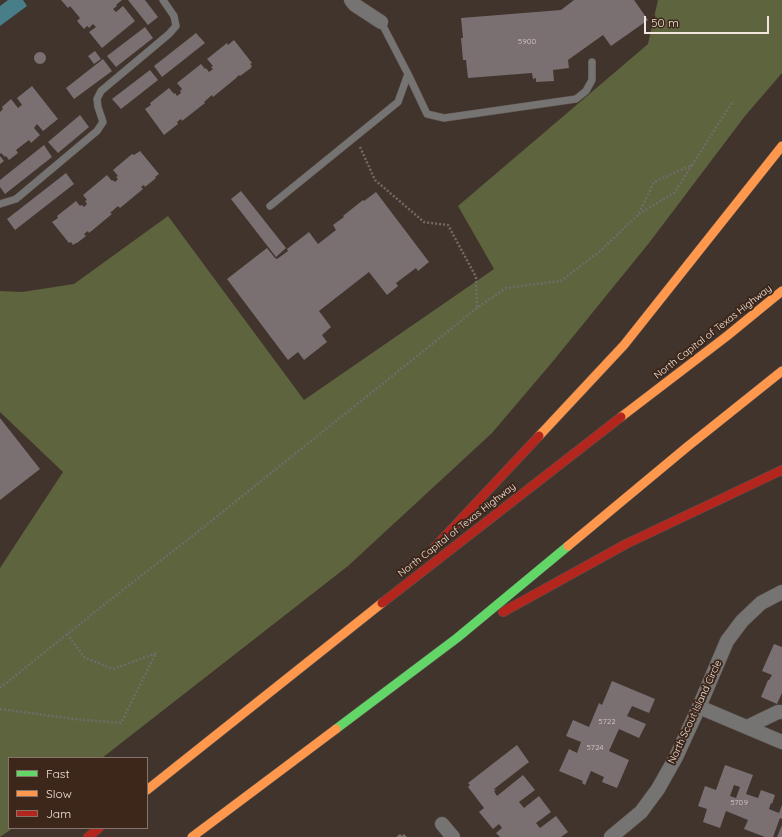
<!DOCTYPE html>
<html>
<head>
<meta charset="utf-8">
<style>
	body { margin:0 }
	#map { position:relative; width:782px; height:837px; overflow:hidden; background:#40342d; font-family:Quicksand,sans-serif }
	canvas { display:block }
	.legend { position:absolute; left:8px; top:757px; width:140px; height:72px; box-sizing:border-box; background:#3d271b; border:1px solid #867369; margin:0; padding:5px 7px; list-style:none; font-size:12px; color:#f3e5dd }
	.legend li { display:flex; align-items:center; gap:8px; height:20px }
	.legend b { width:20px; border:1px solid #867369 }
	.scale { position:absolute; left:644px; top:16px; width:125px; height:18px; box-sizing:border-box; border:2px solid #f3e5dd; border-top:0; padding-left:5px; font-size:12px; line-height:14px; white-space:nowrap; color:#f3e5dd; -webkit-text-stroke:3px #3d271b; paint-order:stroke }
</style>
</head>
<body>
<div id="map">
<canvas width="782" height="837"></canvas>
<ul class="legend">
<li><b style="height:5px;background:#63d668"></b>Fast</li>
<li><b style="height:5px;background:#ff974d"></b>Slow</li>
<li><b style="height:5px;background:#b3261e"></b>Jam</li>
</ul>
<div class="scale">50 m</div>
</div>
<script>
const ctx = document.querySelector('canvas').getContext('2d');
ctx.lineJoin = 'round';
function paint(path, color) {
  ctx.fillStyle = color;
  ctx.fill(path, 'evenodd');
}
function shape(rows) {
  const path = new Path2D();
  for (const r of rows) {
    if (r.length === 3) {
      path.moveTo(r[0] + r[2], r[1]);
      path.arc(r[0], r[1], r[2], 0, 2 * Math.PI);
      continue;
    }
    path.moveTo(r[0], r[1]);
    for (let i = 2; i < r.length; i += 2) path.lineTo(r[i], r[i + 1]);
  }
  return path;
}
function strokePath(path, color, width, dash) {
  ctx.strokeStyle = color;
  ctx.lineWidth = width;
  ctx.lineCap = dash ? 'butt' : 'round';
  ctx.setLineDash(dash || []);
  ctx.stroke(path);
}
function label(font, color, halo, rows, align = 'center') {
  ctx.font = font + ' Quicksand,sans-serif';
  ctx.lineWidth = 4;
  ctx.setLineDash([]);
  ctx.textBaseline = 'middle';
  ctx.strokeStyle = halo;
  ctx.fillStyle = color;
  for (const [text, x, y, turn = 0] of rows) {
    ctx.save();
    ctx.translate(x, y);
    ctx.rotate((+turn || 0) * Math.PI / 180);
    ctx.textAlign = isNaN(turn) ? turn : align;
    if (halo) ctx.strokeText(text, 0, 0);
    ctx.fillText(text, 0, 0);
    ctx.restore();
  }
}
const forest = shape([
	[658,0,782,0,782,73,745,116,649,243,554,360,492,433,348,566,102,758,9,758,9,828,13,828,0,837,0,568,63,472,0,412,0,291,22,292,74,284,168,216,304,400,494,269,458,206,648,44]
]);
const water = shape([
	[8,0,23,0,27,6,0,26,0,6]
]);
const building = shape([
	[61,0,122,0,116,5,117,6,113,9,116,12,123,6,135,21,102,48,89,32,96,27,93,24,89,28,87,26,84,29,77,21,80,18,70,6,68,8],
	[128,0,145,0,158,17,148,25],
	[574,0,634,0,648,20,611,46,603,35,568,60,569,68,553,70,554,81,536,82,536,78,533,79,532,73,468,78,466,60,463,60,461,38,463,38,461,18,561,10],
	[145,27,153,38,116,67,107,56],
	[196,33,205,43,162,77,154,66],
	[234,40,252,63,250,64,252,66,251,67,251,68,240,76,239,75,235,79,213,97,212,95,204,102,205,103,182,121,181,119,177,122,178,124,164,135,145,109,151,105,150,103,169,88,174,94,175,93,177,96,181,93,180,91,182,89,177,83,201,64,205,69,206,68,209,72,213,69,211,67,213,66,207,59,227,43,228,45],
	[95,51,101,59,94,64,88,56],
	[40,58,6],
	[103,59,112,71,74,99,66,88],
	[150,70,158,80,121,109,112,99],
	[32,86,58,119,43,131,37,124,34,128,40,135,31,143,29,140,16,150,18,153,9,160,6,156,5,157,1,153,0,154,0,112,3,109,2,107,11,99,18,108,22,105,17,98],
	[80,115,89,127,58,153,48,142],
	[44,145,52,157,5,194,0,187,0,180],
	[140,151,159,174,155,177,156,178,145,187,144,185,141,187,143,189,120,208,118,206,110,213,112,214,89,233,88,231,84,234,86,236,77,243,76,243,73,245,71,242,69,243,52,222,58,218,57,216,76,201,80,206,82,205,84,207,87,204,85,201,87,200,83,195,107,175,112,181,113,180,115,182,118,179,116,177,118,176,113,170,132,154,134,155],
	[0,156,4,161,0,164],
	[66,173,74,184,15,230,7,219],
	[241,191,286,248,276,257,231,199],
	[376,192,429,262,418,271,416,268,396,283,398,286,387,295,369,272,319,311,331,327,322,335,327,342,304,360,298,352,288,360,227,279,267,248,275,258,277,259,288,251,287,249,309,232,318,244,336,230,333,225,344,217,343,216,363,200,364,201],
	[0,418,40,469,0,500],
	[774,644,782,647,782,693,777,704,761,697,768,680,769,680,772,675,762,671],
	[612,681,655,699,649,713,632,706,627,716,646,724,639,738,619,729,609,751,629,760,617,788,602,782,604,777,591,771,585,785,582,783,583,781,559,771,569,749,577,753,581,742,566,736,573,720,589,727,599,703,602,705],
	[517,745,529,762,494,789,496,790,494,791,497,796,523,775,535,790,519,802,524,808,539,796,551,812,536,823,540,828,556,816,568,832,561,837,500,837,496,833,502,828,499,824,493,829,479,812,484,808,468,787,470,785,468,783],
	[725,765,753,775,746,794,758,798,761,790,775,795,772,804,771,803,769,809,779,813,782,805,782,819,780,818,773,837,765,837,744,829,748,820,726,811,720,828,703,822,707,809,698,806,705,786,716,790],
	[734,785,740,787,736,798,730,796],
	[782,825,782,837,777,837],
	[400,834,402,836,404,834,407,837,396,837]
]);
const path = shape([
	[360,147,375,180,424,222,448,225,476,277,477,308],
	[639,214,674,193,692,165],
	[67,634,85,658,114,669,156,653],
	[0,688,101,607,200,530,477,308,506,288,561,281,599,252,638,215,654,182,692,165,733,101],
	[0,709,74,719,121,723,156,653]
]);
const lane = shape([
	[408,74,427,114,444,118,576,99,586,91,592,80,592,62],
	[0,204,16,199,97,131,103,122,98,107,97,99,101,91,169,34,176,26,174,16,163,0],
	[270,206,398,102,408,74,381,22]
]);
const street = shape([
	[351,0,355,5,381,22],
	[699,707,782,742],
	[747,727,778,712,782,712],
	[442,824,453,837],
	[611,837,641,812,658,789,676,757,699,707,727,641,742,621,761,603,782,592]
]);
const fast = shape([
	[336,729,457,638,568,546]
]);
const slow = shape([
	[621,417,727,336,782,291],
	[539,436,624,345,782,146],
	[568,546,687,447,782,371],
	[147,790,382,603],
	[192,837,336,729]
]);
const jam = shape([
	[434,548,539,436],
	[382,603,621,417],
	[503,612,626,544,782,470],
	[88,837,99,828]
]);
const numberNames = [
	["5900",527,42],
	["5722",607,722],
	["5724",595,748],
	["5709",739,803]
];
const streetNames = [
	["North Capital of Texas Highway",713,332,-38],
	["North Capital of Texas Highway",457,530,-38],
	["North Scout Island Circle",695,712,-65]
];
paint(forest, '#5e643d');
paint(water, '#487e87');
paint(building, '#7a7072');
strokePath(lane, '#5b514b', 8);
strokePath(street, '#5b514b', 15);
strokePath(fast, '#5b514b', 10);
strokePath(slow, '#5b514b', 10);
strokePath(jam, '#5b514b', 10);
strokePath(path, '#706b68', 2.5, [2, 2]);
strokePath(lane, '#767373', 7);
strokePath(street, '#767373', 14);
strokePath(fast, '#63d668', 9);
strokePath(slow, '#ff974d', 9);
strokePath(jam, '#b3261e', 9);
label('8px', '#d5c8c2', null, numberNames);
label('10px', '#f3e5dd', '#3d271b', streetNames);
</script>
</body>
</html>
